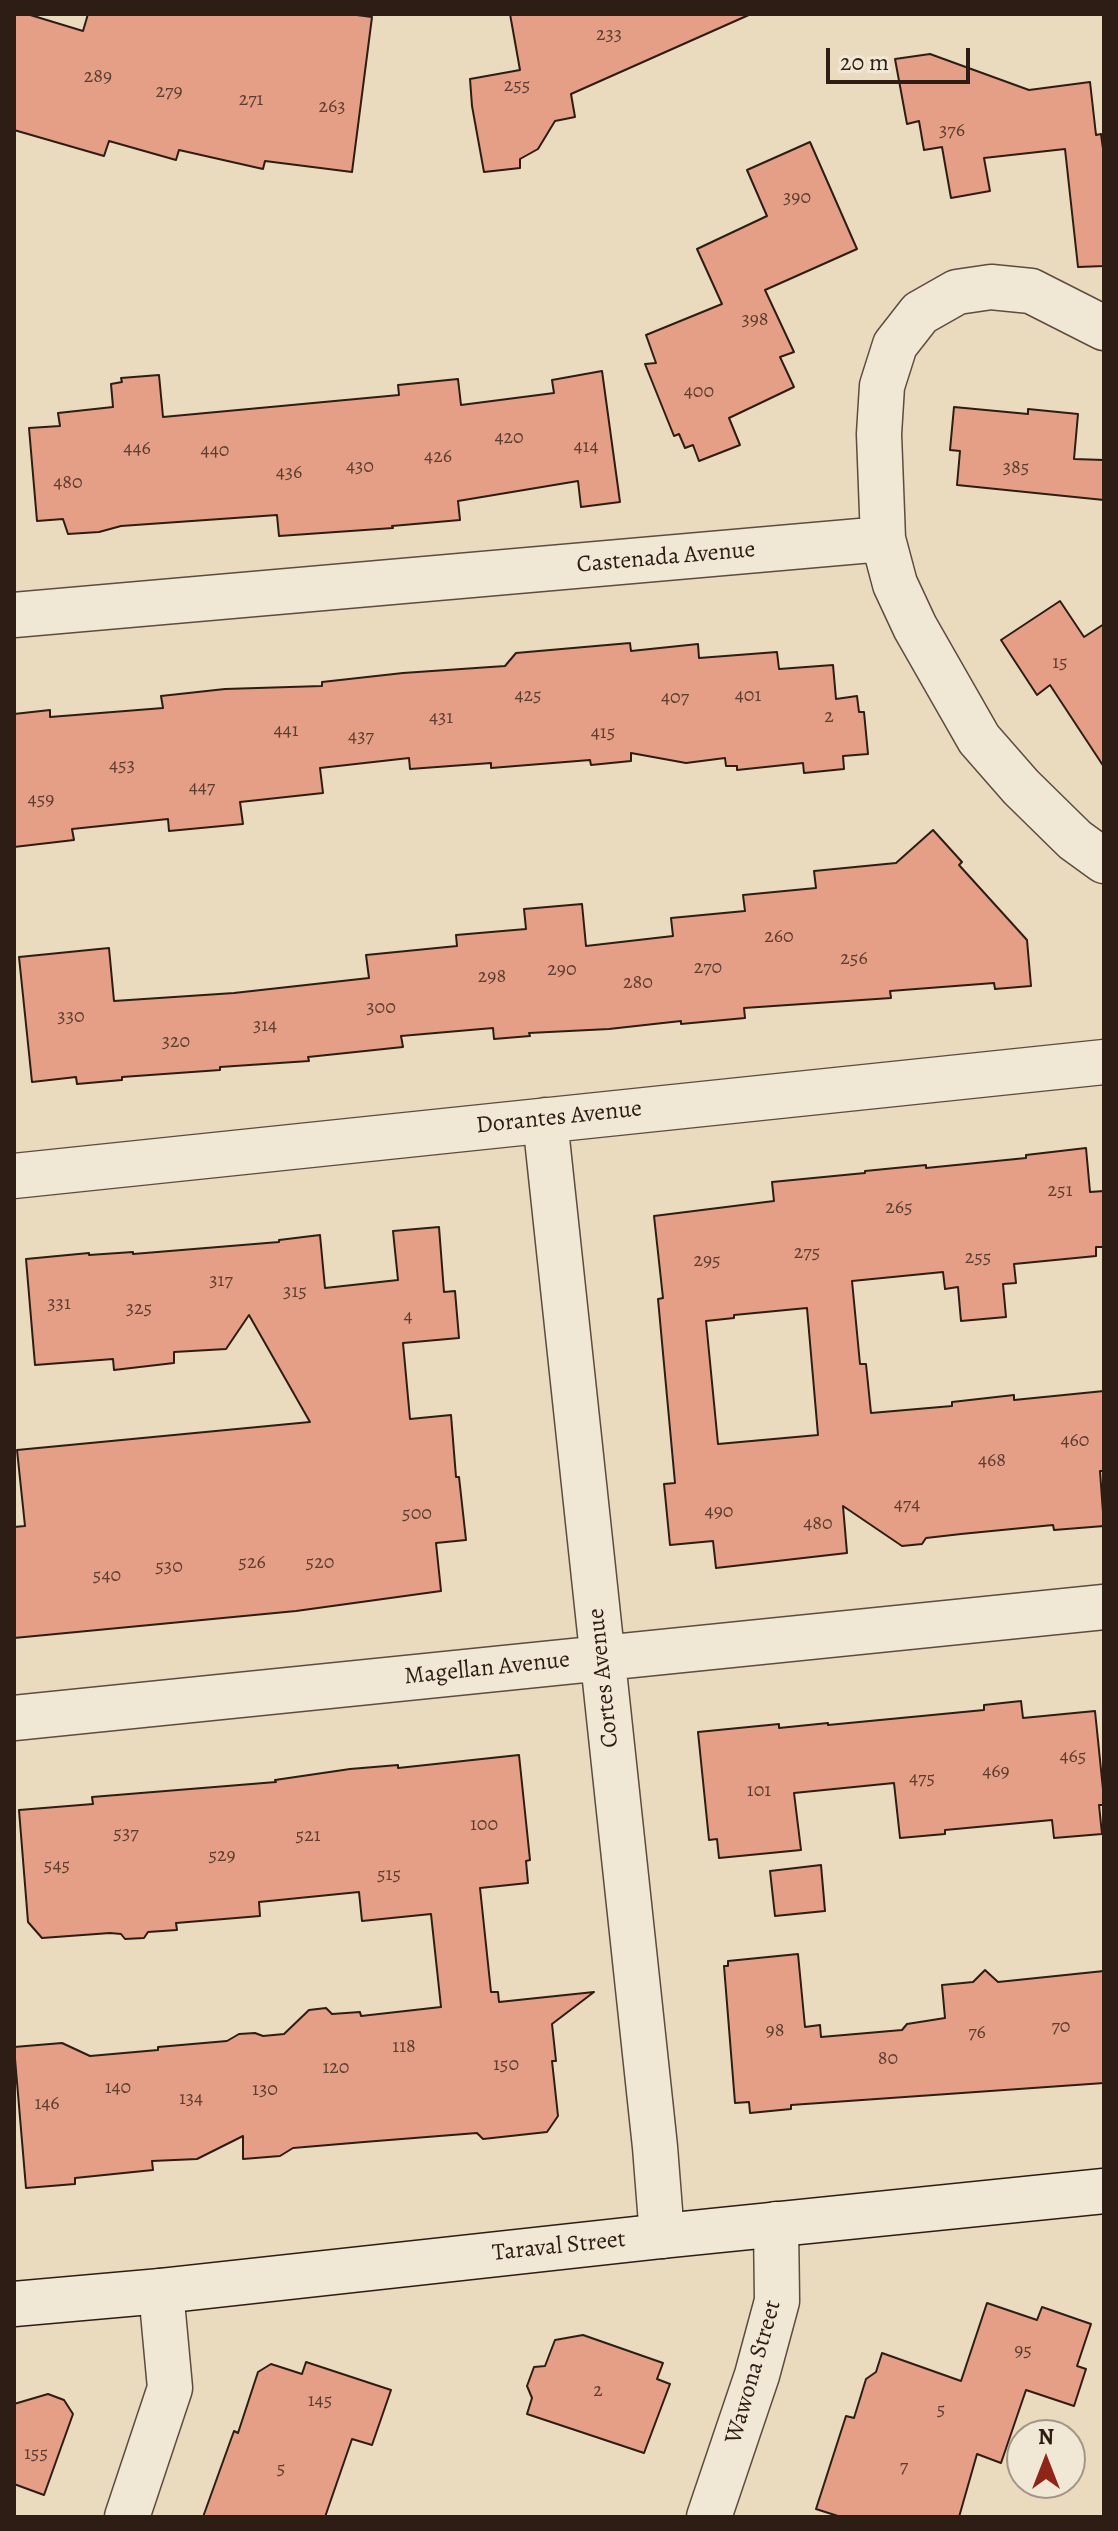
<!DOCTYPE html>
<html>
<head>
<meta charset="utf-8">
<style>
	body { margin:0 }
	#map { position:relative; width:1118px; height:2531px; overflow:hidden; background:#eadabe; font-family:Alegreya,serif }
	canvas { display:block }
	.frame { position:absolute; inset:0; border:16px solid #2e1d15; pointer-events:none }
	.north { position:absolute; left:1006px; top:2419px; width:80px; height:80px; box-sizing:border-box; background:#f1e7d5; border:2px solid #a39688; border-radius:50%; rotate:0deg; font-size:22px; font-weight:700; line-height:32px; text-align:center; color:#2e1d15 }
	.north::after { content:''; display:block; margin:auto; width:28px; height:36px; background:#8f2418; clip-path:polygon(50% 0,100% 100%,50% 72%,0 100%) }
	.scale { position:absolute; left:826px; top:48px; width:144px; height:36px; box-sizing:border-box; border:4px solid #2e1d15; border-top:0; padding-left:10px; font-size:24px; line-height:28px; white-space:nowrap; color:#2e1d15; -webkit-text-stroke:6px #f1e7d5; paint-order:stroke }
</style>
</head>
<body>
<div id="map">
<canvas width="1118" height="2531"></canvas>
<div class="frame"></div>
<div class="north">N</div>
<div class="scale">20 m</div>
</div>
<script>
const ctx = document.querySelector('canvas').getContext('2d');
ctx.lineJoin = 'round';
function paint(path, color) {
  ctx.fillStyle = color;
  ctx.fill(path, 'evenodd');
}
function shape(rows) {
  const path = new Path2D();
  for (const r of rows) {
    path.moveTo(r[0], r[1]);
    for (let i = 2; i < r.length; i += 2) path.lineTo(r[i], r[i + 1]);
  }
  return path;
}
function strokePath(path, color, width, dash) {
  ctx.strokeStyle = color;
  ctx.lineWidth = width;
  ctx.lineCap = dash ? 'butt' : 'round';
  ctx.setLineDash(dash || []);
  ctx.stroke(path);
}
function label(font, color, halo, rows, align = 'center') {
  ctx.font = font + ' Alegreya,serif';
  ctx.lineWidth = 8;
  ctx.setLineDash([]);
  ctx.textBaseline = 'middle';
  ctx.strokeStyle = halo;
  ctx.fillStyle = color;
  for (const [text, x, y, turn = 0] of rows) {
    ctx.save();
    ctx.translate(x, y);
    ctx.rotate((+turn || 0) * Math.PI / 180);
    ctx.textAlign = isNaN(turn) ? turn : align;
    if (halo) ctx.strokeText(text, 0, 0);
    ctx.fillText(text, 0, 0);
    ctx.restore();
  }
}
const building = shape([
	[14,14,27,14,83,31,88,14,349,14,372,17,352,172,265,161,263,169,179,150,176,160,109,141,104,156,14,130,14,14],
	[510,14,751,14,571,94,575,117,555,121,538,149,520,159,520,168,484,172,472,106,470,79,520,70,510,14],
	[930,54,1029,90,1090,82,1096,135,1101,134,1104,156,1104,266,1078,267,1065,149,984,158,990,191,951,198,942,147,924,150,919,121,907,124,895,59,930,54],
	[810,142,857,249,765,290,794,352,780,357,794,387,729,418,740,445,699,461,693,445,685,448,679,434,674,436,645,364,656,363,646,335,722,304,697,249,767,216,747,170,810,142],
	[602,371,620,502,581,507,578,481,458,501,460,520,392,526,393,528,279,536,277,515,121,526,99,532,68,534,63,519,37,521,29,428,60,426,58,413,113,407,111,384,122,382,121,378,159,375,163,417,399,395,398,385,458,379,461,405,554,393,552,380,602,371],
	[954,407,1028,414,1028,409,1078,414,1074,459,1104,460,1104,500,957,485,960,451,950,450,954,407],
	[1060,601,1084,637,1104,624,1104,767,1050,685,1037,695,1001,640,1060,601],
	[630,643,631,651,698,644,699,658,777,652,779,669,833,665,836,699,857,696,859,712,864,712,868,754,843,756,844,769,804,773,803,763,737,770,737,766,726,766,725,758,686,763,631,753,631,761,591,765,590,760,491,768,491,763,410,769,409,758,320,768,323,793,240,802,243,824,169,831,168,819,72,829,74,840,14,847,14,714,50,710,50,717,163,708,161,696,225,689,322,686,322,682,403,673,505,666,516,653,630,643],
	[933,830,962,862,959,865,1027,940,1031,986,995,989,994,983,890,991,891,998,744,1008,745,1018,681,1024,681,1021,609,1029,529,1033,530,1036,494,1039,493,1028,401,1036,403,1047,308,1057,309,1061,220,1067,220,1070,122,1077,122,1080,77,1084,76,1077,32,1082,19,957,109,948,114,1001,234,993,369,978,366,955,457,946,456,935,526,929,524,909,582,904,586,946,673,936,671,918,745,911,743,895,816,888,814,871,896,863,933,830],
	[1086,1148,1090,1192,1104,1191,1104,1247,1096,1247,1096,1256,1014,1264,1016,1283,1003,1284,1006,1317,961,1321,958,1287,945,1289,943,1272,852,1281,860,1364,866,1364,871,1413,952,1406,952,1402,1014,1395,1014,1400,1104,1391,1104,1471,1100,1471,1104,1526,1054,1530,1053,1525,961,1534,926,1538,922,1544,902,1546,843,1506,847,1553,716,1568,713,1541,670,1545,664,1484,675,1483,658,1299,663,1298,654,1216,774,1201,772,1182,865,1173,865,1171,926,1165,926,1168,1026,1158,1026,1155,1086,1148],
	[807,1308,818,1435,718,1444,706,1321,734,1318,734,1315,807,1308],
	[439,1227,444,1292,455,1291,459,1338,403,1343,410,1419,451,1415,456,1477,459,1477,466,1540,436,1543,441,1591,296,1611,14,1638,14,1527,25,1526,17,1450,310,1422,249,1315,226,1349,174,1352,174,1363,114,1370,113,1359,35,1365,26,1259,89,1253,89,1255,133,1252,133,1254,279,1242,279,1240,320,1235,325,1288,398,1280,393,1231,439,1227],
	[1021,1701,1023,1718,1095,1711,1104,1799,1104,1805,1099,1805,1102,1834,1054,1838,1052,1820,945,1830,945,1834,900,1838,894,1783,794,1793,801,1850,719,1858,717,1839,709,1840,698,1732,779,1724,779,1728,828,1723,828,1725,984,1710,984,1705,1021,1701],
	[519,1755,530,1860,526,1861,528,1883,480,1888,491,1992,498,1992,499,2002,594,1992,552,2024,556,2061,552,2061,558,2116,547,2132,483,2139,477,2133,364,2142,293,2148,280,2156,243,2159,243,2136,197,2159,152,2161,153,2170,75,2178,75,2184,26,2188,14,2047,62,2043,90,2056,158,2050,158,2047,227,2041,239,2034,255,2033,263,2036,284,2034,309,2010,326,2008,332,2014,360,2012,361,2016,441,2007,431,1914,362,1921,359,1892,259,1902,260,1916,176,1923,177,1930,148,1932,144,1938,125,1939,121,1934,110,1933,42,1938,28,1922,19,1810,93,1804,92,1797,276,1782,275,1780,350,1769,398,1765,398,1768,519,1755],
	[821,1865,825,1911,775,1916,770,1871,821,1865],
	[798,1954,805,2027,820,2025,821,2037,902,2030,907,2024,945,2018,942,1985,973,1982,985,1970,998,1982,1104,1971,1104,2083,791,2105,791,2109,750,2113,749,2102,735,2103,724,1966,728,1966,728,1961,798,1954],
	[987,2303,1037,2320,1042,2307,1091,2324,1077,2366,1086,2369,1074,2406,1026,2390,1001,2463,977,2454,959,2517,841,2517,816,2509,846,2416,854,2418,866,2379,876,2372,882,2353,961,2381,987,2303],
	[583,2335,663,2363,657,2379,670,2384,644,2453,527,2414,532,2398,527,2386,534,2367,545,2366,555,2340,583,2335],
	[306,2362,391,2390,372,2445,352,2439,325,2517,203,2517,234,2431,238,2433,258,2372,271,2364,302,2374,306,2362],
	[48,2394,64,2400,73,2414,44,2495,14,2484,14,2404,48,2394]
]);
const street = shape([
	[1104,328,1031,291,991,287,957,292,920,313,895,345,882,386,879,434,883,539,895,584,915,627,979,739,1021,787,1075,840,1104,861],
	[14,615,883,539],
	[545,1120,655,2147,662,2236],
	[14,1176,1104,1062],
	[14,1718,1104,1607],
	[127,2517,170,2388,161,2291],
	[709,2517,757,2375,777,2301,776,2224]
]);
const secondary = shape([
	[14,2304,161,2291,662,2236,1104,2191]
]);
const numberNames = [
	["233",609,35],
	["289",98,77],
	["255",517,86],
	["279",169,92],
	["271",251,100],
	["263",332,107],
	["376",952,131],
	["390",797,198],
	["398",755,320],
	["400",699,392],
	["420",509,438],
	["414",586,447],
	["446",137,449],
	["440",215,451],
	["426",438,457],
	["430",360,467],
	["385",1016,468],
	["436",289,473],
	["480",68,483],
	["15",1060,663],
	["425",528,696],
	["401",748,696],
	["407",675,698],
	["2",829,717],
	["431",441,718],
	["441",286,731],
	["415",603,733],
	["437",361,737],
	["453",122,766],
	["447",202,788],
	["459",41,800],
	["260",779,937],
	["256",854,959],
	["270",708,968],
	["290",562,970],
	["298",492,977],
	["280",638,983],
	["300",381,1008],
	["330",71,1017],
	["314",265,1026],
	["320",176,1042],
	["251",1060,1191],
	["265",899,1208],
	["275",807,1253],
	["255",978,1258],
	["295",707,1261],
	["317",221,1281],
	["315",295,1292],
	["331",59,1304],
	["325",139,1309],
	["4",408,1317],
	["460",1075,1441],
	["468",992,1461],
	["474",907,1505],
	["490",719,1512],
	["500",417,1514],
	["480",818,1524],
	["526",252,1563],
	["520",320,1563],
	["530",169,1567],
	["540",107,1576],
	["465",1073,1757],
	["469",996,1772],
	["475",922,1779],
	["101",759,1791],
	["100",484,1825],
	["537",126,1834],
	["521",308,1836],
	["529",222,1856],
	["545",57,1866],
	["515",389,1875],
	["70",1061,2027],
	["98",775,2031],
	["76",977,2033],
	["118",404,2047],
	["80",888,2059],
	["150",506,2065],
	["120",336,2068],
	["140",118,2088],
	["130",265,2090],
	["134",191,2099],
	["146",47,2104],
	["95",1023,2351],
	["2",598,2391],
	["145",320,2401],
	["5",941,2410],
	["155",36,2454],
	["7",904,2467],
	["5",281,2469]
];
const streetNames = [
	["Castenada Avenue",666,558,-5],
	["Dorantes Avenue",559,1118,-6],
	["Magellan Avenue",487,1669,-6],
	["Cortes Avenue",604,1678,-96],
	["Taraval Street",559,2247,-6],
	["Wawona Street",754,2372,-74]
];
paint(building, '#e59f86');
strokePath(building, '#2e1d15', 2);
strokePath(street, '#5d4c3f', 47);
strokePath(secondary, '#2e1d15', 47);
strokePath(street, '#f1e7d5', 44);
strokePath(secondary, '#f1e7d5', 44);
label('20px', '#5c3e31', null, numberNames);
label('24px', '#2e1d15', '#f1e7d5', streetNames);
</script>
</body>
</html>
